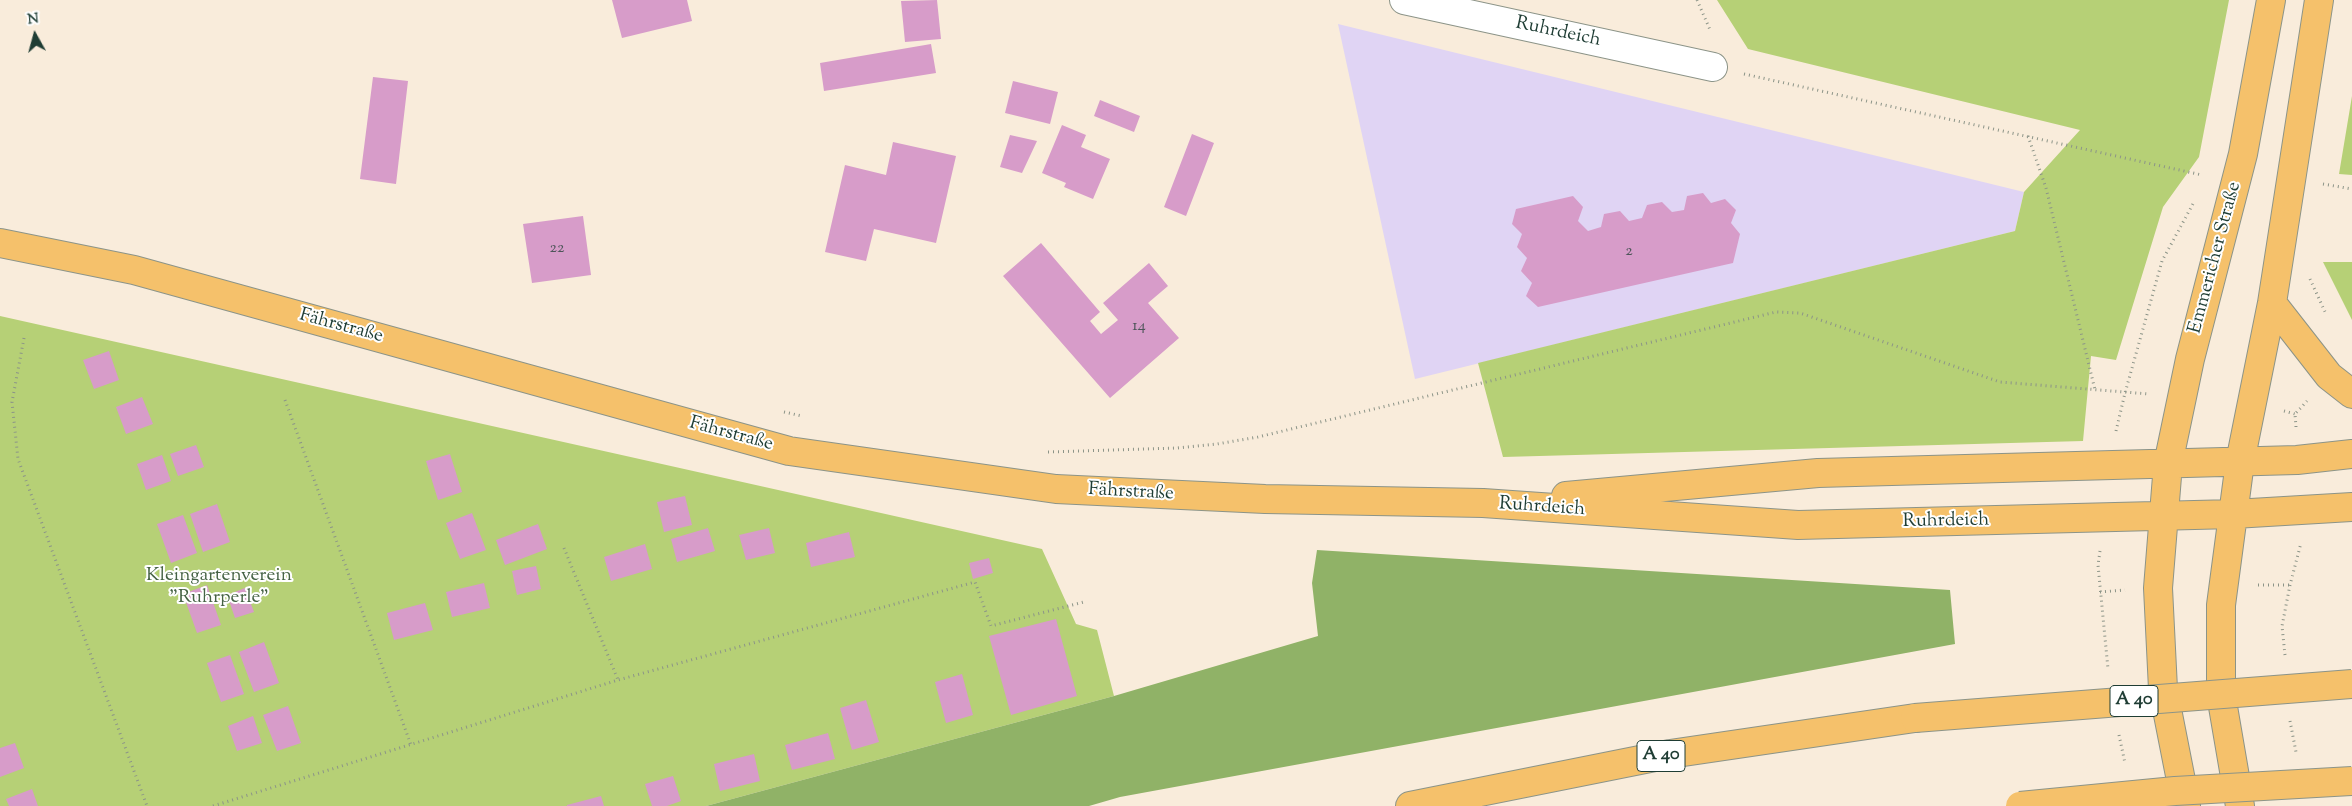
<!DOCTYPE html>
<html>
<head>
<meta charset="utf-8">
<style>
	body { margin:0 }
	#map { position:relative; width:2352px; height:806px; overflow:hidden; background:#f9ecdb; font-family:"Sorts Mill Goudy",serif }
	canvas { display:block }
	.north { position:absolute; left:10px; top:10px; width:50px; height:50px; -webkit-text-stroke:4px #fff; paint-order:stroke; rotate:353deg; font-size:14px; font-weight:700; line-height:20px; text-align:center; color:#1f3d34 }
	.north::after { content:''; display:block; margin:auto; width:18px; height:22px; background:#1f3d34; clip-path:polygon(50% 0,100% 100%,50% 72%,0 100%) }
</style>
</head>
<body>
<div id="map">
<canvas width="2352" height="806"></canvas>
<div class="north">N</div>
</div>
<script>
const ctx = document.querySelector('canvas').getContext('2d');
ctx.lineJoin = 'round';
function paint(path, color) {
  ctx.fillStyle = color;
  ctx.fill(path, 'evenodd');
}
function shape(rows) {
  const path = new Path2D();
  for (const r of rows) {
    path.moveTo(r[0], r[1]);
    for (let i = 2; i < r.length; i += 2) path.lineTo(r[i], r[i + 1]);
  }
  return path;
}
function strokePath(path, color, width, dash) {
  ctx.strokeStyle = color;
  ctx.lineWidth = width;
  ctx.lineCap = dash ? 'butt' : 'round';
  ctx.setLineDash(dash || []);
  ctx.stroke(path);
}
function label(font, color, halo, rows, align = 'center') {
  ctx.font = font + ' "Sorts Mill Goudy",serif';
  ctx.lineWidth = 4;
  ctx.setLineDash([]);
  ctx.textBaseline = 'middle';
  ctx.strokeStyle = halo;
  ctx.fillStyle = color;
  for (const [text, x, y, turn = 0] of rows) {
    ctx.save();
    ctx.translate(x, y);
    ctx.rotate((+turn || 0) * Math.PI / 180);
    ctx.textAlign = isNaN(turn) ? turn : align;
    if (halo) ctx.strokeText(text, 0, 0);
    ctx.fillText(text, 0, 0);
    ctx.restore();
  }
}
const built = shape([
	[1338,24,2024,192,2015,231,1415,379]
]);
const green = shape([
	[1717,0,2229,0,2199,157,2163,207,2116,360,2091,356,2083,441,1503,457,1478,363,2015,231,2024,192,2080,130,1748,49],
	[2352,96,2352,175,2339,174],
	[2323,262,2352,262,2352,320],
	[0,316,1042,549,1076,624,1097,630,1114,696,706,806,0,806]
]);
const forest = shape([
	[1317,550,1950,590,1955,644,1120,797,1089,806,706,806,1114,696,1318,636,1312,583]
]);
const building = shape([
	[612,0,687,0,692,21,622,38],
	[937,0,941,39,905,42,901,1],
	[931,44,936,73,824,91,820,63],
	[373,77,408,81,396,184,360,179],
	[1013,81,1058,92,1050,124,1005,113],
	[1100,100,1140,116,1134,132,1094,116],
	[1062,125,1086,135,1081,147,1110,159,1093,199,1064,187,1066,183,1042,173],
	[1192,134,1214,143,1186,216,1164,207],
	[1010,135,1037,141,1022,173,1000,167],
	[893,142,956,156,936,243,874,229,866,261,825,252,845,165,886,175],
	[1703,193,1711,203,1725,199,1736,210,1731,223,1740,234,1733,263,1538,307,1526,296,1532,283,1521,271,1527,258,1517,247,1522,234,1512,224,1516,209,1573,196,1583,207,1578,221,1588,231,1601,227,1604,214,1620,211,1629,221,1642,218,1647,205,1662,202,1672,212,1684,210,1687,196],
	[583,216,591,275,532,283,523,224],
	[1041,243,1100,312,1090,321,1101,334,1118,320,1103,303,1149,263,1168,286,1148,303,1179,338,1110,398,1003,276],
	[109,351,119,380,94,389,83,360],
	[142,397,153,424,126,434,116,407],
	[196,445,204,467,178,476,170,454],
	[450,454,462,492,438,500,426,461],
	[162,455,171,481,146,490,137,464],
	[685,496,692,525,664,532,657,502],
	[217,504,230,542,203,552,190,514],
	[472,513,486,550,460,559,446,523],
	[183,515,197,553,171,563,157,524],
	[538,524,547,549,505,565,496,540],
	[708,528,715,551,677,562,671,539],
	[769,528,775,553,746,560,739,535],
	[849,532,855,557,811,567,806,543],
	[645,544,652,569,611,581,604,557],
	[989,558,993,573,973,579,969,563],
	[536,566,541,589,517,595,512,571],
	[484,583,490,608,452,617,446,592],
	[207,585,221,625,197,633,183,594],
	[245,588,254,612,235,618,227,595],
	[425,603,433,630,394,640,387,613],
	[1056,619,1077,696,1011,715,989,636],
	[264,642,279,683,254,692,239,652],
	[230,655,244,694,221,702,207,663],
	[962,674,973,715,946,723,935,682],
	[866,700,879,742,852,750,840,708],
	[288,706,301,743,277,751,263,715],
	[253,716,262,743,237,751,228,726],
	[828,733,835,759,792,770,785,745],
	[15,743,24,768,0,777,0,748],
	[754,754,760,781,720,791,714,764],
	[673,776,681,801,667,806,652,806,645,784],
	[32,789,38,806,9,806,6,799],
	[601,796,604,806,567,806,567,805]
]);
const path = shape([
	[1697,0,1711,32],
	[1744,74,2202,175],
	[2028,136,2046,188,2095,390],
	[2323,184,2352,189],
	[2310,279,2326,314],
	[24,338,12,402,18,459,147,806],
	[285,400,411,745],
	[2284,411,2295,414],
	[784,412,802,416],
	[2296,427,2295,414,2307,401],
	[2116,431,2125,393,2162,261,2194,202],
	[1048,452,1177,448,1217,444,1258,437,1776,312,1800,313,2000,382,2149,394],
	[564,548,618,680],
	[2100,551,2098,565,2108,669],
	[2258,585,2289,585],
	[2100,592,2125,590],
	[2285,655,2282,626,2290,585,2301,543],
	[2290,721,2296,752],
	[2119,735,2125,763],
	[213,806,618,680,975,582,991,626,1084,602]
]);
const minor = shape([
	[1404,0,1713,67]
]);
const major = shape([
	[0,243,134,270,789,451,1056,489,1265,499,1483,503,1798,525,2234,514,2352,507],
	[2272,303,2329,376,2352,394],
	[1566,496,1818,473,2297,460,2352,454],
	[2186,806,2163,689,2158,588,2168,464,2190,359,2243,154,2271,0],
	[2240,806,2221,695,2221,605,2240,462,2272,303,2319,0]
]);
const highway = shape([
	[1410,806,1670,754,1915,718]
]);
const highwayBridge = shape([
	[1915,718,2352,684],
	[2020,806,2175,791,2352,781]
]);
const numberNames = [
	["22",557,249],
	["2",1629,252],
	["14",1139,327]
];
const shields = [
	[2134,701,48],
	[1661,756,48]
];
const shieldNames = [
	["A 40",2134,701],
	["A 40",1661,756]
];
const streetNames = [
	["Ruhrdeich",1558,33,12],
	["Emmericher Straße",2216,258,-75],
	["Fährstraße",341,327,15],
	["Fährstraße",731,435,15],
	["Fährstraße",1131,493,3],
	["Ruhrdeich",1542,508,4],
	["Ruhrdeich",1946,522,-1]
];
const parkNames = [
	["Kleingartenverein",219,577],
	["\"Ruhrperle\"",219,599]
];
paint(built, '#e0d4f4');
paint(green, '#b6d076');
paint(forest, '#90b267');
paint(building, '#d79cc9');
strokePath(minor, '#8c9488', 30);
strokePath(major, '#8c9488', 30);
strokePath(highway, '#8c9488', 30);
strokePath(path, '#8c9488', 3, [1, 4]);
strokePath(minor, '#fff', 28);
strokePath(major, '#f5c16b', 28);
strokePath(highway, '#f5c16b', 28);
strokePath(highwayBridge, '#8c9488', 30, []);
strokePath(highwayBridge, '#f5c16b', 28);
label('16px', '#4d5559', null, numberNames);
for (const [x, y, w] of shields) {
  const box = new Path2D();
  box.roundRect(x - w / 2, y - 15.5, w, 31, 4);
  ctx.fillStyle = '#fff';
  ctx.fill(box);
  strokePath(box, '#1f3d34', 1);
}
label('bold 18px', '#1f3d34', null, shieldNames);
label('19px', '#1f3d34', '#fff', streetNames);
label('19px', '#456244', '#fff', parkNames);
</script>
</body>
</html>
